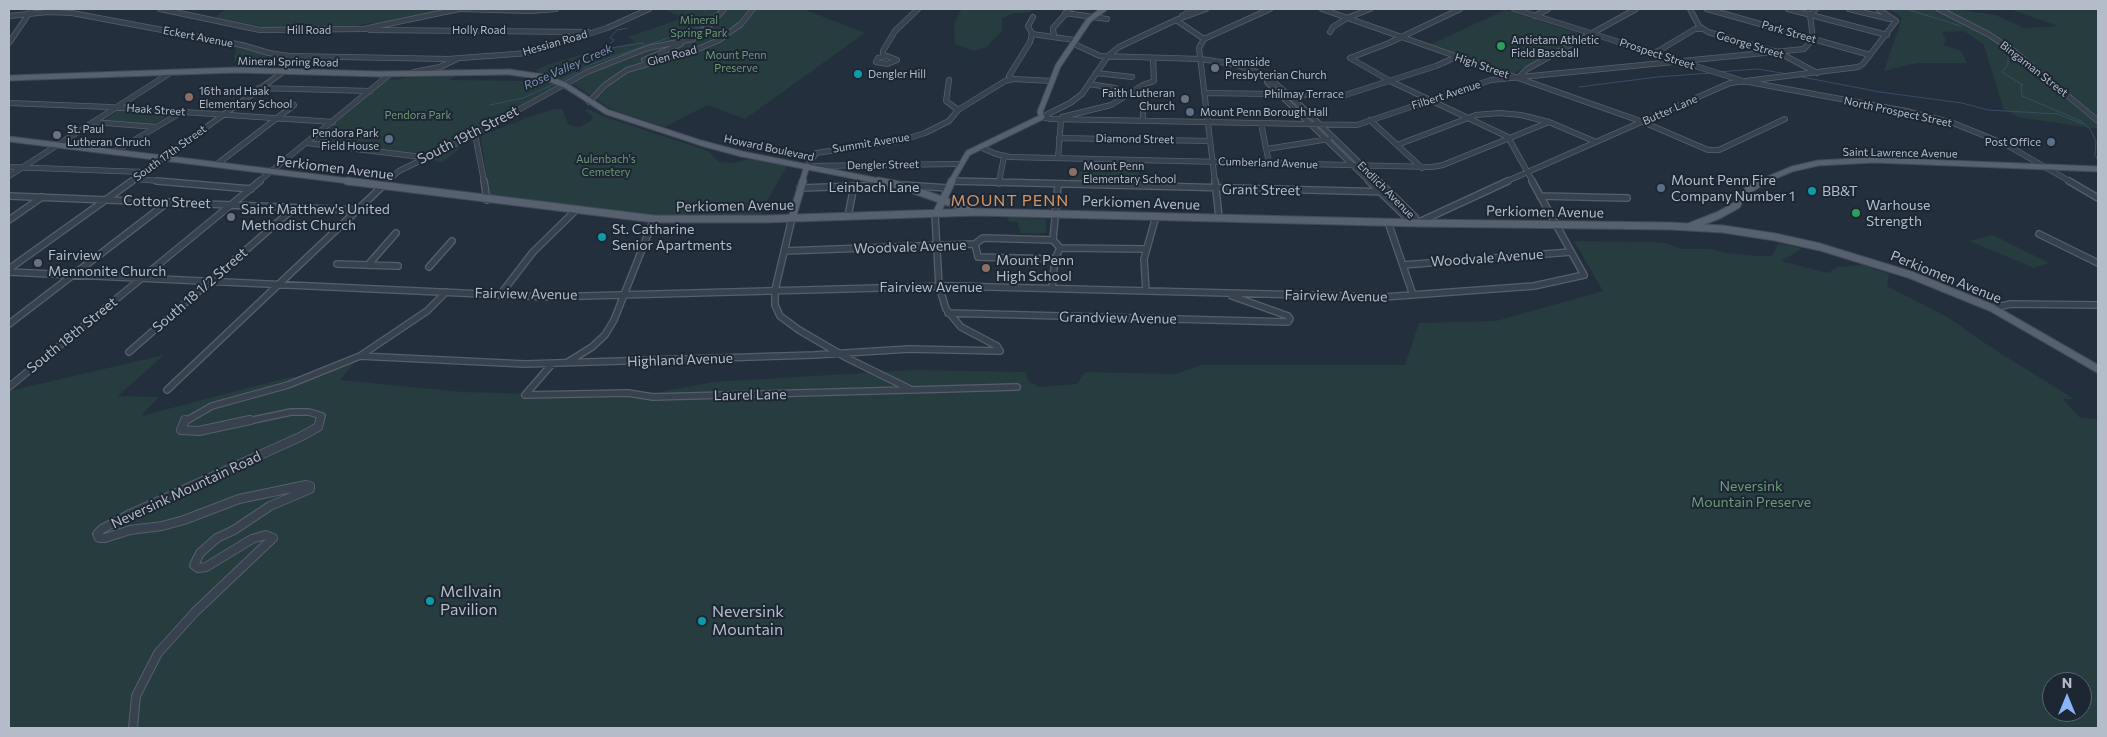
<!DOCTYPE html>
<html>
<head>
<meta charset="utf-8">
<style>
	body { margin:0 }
	#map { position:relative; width:2107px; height:737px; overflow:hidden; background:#242f3e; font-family:Commissioner,sans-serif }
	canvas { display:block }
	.frame { position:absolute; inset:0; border:10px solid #b4bcc9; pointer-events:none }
	.north { position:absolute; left:2042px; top:672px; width:50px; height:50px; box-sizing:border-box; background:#1d2633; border:1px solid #59626f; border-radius:50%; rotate:0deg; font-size:14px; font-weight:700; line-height:20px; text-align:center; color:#b4bcc9 }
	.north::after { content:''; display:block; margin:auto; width:18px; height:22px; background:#8ab4f8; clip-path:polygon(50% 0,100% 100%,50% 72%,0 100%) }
</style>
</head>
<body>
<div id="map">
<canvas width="2107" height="737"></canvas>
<div class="frame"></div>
<div class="north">N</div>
</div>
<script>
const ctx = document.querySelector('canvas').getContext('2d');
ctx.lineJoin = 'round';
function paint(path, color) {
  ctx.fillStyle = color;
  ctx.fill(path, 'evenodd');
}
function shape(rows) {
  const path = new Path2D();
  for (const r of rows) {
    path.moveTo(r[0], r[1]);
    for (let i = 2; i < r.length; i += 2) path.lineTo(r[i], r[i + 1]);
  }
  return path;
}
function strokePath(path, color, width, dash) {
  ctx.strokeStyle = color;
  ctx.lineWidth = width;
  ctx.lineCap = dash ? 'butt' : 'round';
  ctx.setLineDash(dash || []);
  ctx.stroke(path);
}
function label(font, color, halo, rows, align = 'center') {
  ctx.font = font + ' Commissioner,sans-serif';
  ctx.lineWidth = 4;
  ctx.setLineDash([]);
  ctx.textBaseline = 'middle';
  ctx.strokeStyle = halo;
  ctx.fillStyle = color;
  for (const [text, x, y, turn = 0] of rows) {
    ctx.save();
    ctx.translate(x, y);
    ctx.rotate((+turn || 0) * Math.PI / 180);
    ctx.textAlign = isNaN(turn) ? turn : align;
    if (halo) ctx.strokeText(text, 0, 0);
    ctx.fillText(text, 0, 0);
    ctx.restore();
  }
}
const green = shape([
	[227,9,453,9,374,25,371,23,351,27,349,29,262,28,259,28,260,26,217,18,218,14],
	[663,9,803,9,865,33,745,119,707,105,665,127,613,110,567,80,469,135,423,155,313,141,387,79,397,80,409,77,455,76,449,80,522,81,540,72,535,70,550,64,583,54,636,42,628,37,683,18],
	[962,9,1035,9,1028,13,1014,13,1002,18,1002,31,987,47,974,51,955,44,954,23],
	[1890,9,1954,9,1995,15,2025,28,2058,26,2009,9,1999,9,2098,9,2098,129,2018,117,2003,108,1984,45,1964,31,1942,32,1946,41,1943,45,1961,51,1967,63,1917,63,1884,71,1902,18],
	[1505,10,1584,35,1513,74,1429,45],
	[236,46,253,50,269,55,257,63,234,61],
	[121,109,174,113,153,124,104,120],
	[555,109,562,109,568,124,572,126,580,127,591,121,593,116,585,111,588,109,605,117,708,151,719,162,732,163,751,159,785,165,786,168,765,204,761,215,659,217,489,197,481,136,531,116],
	[472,138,443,162,423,160,432,155],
	[1098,162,1139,163,1139,184,1070,182,1070,171,1097,172],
	[1009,217,1046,219,1046,233,1021,233,1017,222,1008,221],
	[1993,235,2049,263,2034,268,1969,241],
	[1574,241,1654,242,1666,243,1680,249,1710,249,1726,253,1757,256,1772,256,1778,244,1789,245,1802,249,1781,261,1828,273,1838,267,1862,265,1889,274,1887,286,1949,318,1992,348,2074,399,2063,399,2080,418,2098,419,2098,728,9,728,9,391,164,355,118,396,159,397,141,416,290,377,308,378,360,356,340,380,463,392,534,394,660,392,713,382,914,370,1025,372,1029,382,1039,387,1077,384,1085,372,1176,374,1201,365,1405,365,1419,323,1496,321,1603,291],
	[2052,682,2082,682,2082,712,2052,712]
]);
const stream = shape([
	[1906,9,1961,26],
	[711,16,720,9],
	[628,28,617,30,610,38,614,40,610,44,610,48,643,43,644,45],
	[2008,58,2008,65,2002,72,2023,85,2021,85,2022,96,2081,121,2090,129,2096,141,2095,155,2098,160],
	[1718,72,1757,69,1788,74],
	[1797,76,1880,92,1962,103,1988,110,2058,114,2083,124],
	[561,81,592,64,703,26,708,22],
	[1579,87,1657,77,1711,73],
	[490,105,523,98,556,83],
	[322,140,377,128]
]);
const minorFar2 = shape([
	[160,9,260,30,364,29,459,9],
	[461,9,531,11,556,9],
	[1322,9,1643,122,1708,150,1719,150,1785,119],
	[1514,9,1743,81,1906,111,1953,123,2005,144,2071,182],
	[1690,9,1699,26,1708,32,1780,53,1817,73],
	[1707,9,1870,55],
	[1788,9,1887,35],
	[1849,9,1890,19],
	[1939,9,1988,34,2015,52,2098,121],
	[1065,13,1107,19],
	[9,16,48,12,72,13,242,45,269,53,289,56,448,59,528,53,607,28,649,9],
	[1182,16,1194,9],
	[1535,16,1548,9],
	[1033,17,1028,26,1032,34,1074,40],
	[1176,20,1204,39],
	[370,30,588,32],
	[1330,32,1333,27,1347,18,1370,9],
	[1054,37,1053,28,1070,9],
	[690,40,710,25,724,9],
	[9,43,32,9],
	[1072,43,1100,56,1201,59,1233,64,1255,71,1275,83,1300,105,1379,182],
	[1655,53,1695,29,1703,29],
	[883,56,883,51,895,31,918,9],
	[887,56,897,60,887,64,876,62,878,58,887,56],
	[1350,58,1389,43,1460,9],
	[1350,58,1390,81,1508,137,1533,182],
	[644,60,681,44],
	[414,72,440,67,457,59],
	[1096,73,1132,77],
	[1518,78,1527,69,1636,9],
	[1013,79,1009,76,1030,42,1032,34],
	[949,80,946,101,958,110,949,121,925,133,899,141,816,153,807,166,960,164],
	[1267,82,1370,182],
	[1089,84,1115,88],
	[259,88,370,91],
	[1204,93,1345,95,1436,66,1456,57],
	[589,102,605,85,627,70,698,49,719,40,741,24,753,9],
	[9,103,109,107,333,122],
	[1143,103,1143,121],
	[958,110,1005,81,1013,79,1052,81],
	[1042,117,1051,119,1357,125,1491,80,1804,49,1813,39,1810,15,1816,9],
	[1042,117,1070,103,1082,94,1108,56,1119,47,1176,20,1206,9],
	[1062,117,1111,105,1143,85,1154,81,1153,58],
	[1370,120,1422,168],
	[93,122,156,127],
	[1261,123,1269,163],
	[475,134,484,182],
	[1059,138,1210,141],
	[307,143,422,157],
	[1397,145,1476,115,1499,113,1521,115,1549,122,1596,142],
	[980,147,996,154,1010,157,1432,167,1443,165,1549,122],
	[1267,149,1329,139],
	[114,152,182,112],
	[1058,158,1061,120],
	[216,165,294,105],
	[9,167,143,172],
	[9,176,170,73],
	[135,179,171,182],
	[952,181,997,182],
	[130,182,283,72],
	[258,182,390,74],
	[386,182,399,171,475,134,587,72,648,48,693,39],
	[999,182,1004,157],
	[1215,182,1199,48,1204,39,1270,9],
	[1505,182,1730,83,1858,67,1863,64,1896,21,1878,9]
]);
const minorFar1 = shape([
	[157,181,251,189],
	[484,181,487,200],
	[952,181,1390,192],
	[1215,181,1219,217],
	[1369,181,1406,217,1417,223],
	[1378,181,1415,217,1417,223],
	[2069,181,2098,198],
	[999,183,999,181],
	[902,185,948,188],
	[800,188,890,185],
	[9,196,355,210],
	[1540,196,1627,198],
	[937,212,935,215,939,286,946,309,961,327,997,346,1000,351],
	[848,216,854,186],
	[792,218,775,290,775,305,780,316,799,330,847,358,910,389],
	[9,220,42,197],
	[1388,222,1413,295],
	[1417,223,1508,181],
	[2039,234,2098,263],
	[975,244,983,238,1053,240],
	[1060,248,1146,249],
	[784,251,975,244,978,257,1055,259],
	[337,264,398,266],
	[368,265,396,233],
	[1403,265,1571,252],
	[429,267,452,241],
	[9,269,132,181],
	[9,272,547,297,952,286,1384,297,1534,286,1584,275,1532,181],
	[1052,288,1055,259,1060,248,1053,240,1058,185],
	[1146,291,1144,259,1156,216],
	[500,295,533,252,575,211],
	[1992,308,2011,304,2098,305],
	[948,313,1288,322,1290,319,1288,316,1232,296],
	[9,324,168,202],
	[129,352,294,208],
	[360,356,525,364,814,355,909,349,1000,351],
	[568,362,592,347,605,335,614,320,654,219],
	[552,364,525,395,628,393,653,397,1017,387],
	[9,387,260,181],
	[167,390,388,181],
	[184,422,212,406,288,385,360,356,427,311,446,292],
	[244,422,291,412,309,412,322,416,320,422]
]);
const minor = shape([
	[185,420,181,430,199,431,250,420],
	[133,728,136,696,158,653,195,612,273,538,266,535,252,539,206,567,198,568,194,565,200,553,217,538,234,530,270,506,310,489,310,486,306,485,239,499,184,520,162,526,130,530,105,538,99,538,97,534,102,529,130,514,302,436,318,427,320,420]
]);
const majorFar1 = shape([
	[9,78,236,70,380,74,509,72],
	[565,85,607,112,701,143,742,154,884,182],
	[9,139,357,182],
	[802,182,807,166],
	[951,182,968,153,1042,117,1040,112,1058,66,1089,20,1104,9],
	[1761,182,1792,169,1818,163,1874,160,2098,169]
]);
const major = shape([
	[347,181,654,219,766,219,976,212,1417,223,1670,226,1723,229,1775,237,1820,247,1911,275,1992,308,2098,369],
	[878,181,899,185,971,210],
	[937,212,952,181],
	[792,218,803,181],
	[1691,226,1719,215,1737,205,1740,198,1748,190,1763,181]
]);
const majorBridge = shape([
	[509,72,544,77,565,85]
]);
const markers = [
	[1501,46,5,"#2e9e5b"],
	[1215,68,5,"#6b7280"],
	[858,74,5,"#0f9aa8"],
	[189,97,5,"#8d6e63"],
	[1185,99,5,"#6b7280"],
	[1190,112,5,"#5c6f8a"],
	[57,135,5,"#6b7280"],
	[389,139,5,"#5c6f8a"],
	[2051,142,5,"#5c6f8a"],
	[1073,172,5,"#8d6e63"],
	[1661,188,5,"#5c6f8a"],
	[1812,191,5,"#0f9aa8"],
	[1856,213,5,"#2e9e5b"],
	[231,217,5,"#6b7280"],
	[602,237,5,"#0f9aa8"],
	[38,263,5,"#6b7280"],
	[986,268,5,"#8d6e63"],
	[430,601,5,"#0f9aa8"],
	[702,621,5,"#0f9aa8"]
];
const farParknames = [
	["Mineral",699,20],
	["Spring Park",699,33],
	["Mount Penn",736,55],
	["Preserve",736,68],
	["Pendora Park",418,115],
	["Aulenbach's",606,159],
	["Cemetery",606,172]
];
const farStreetnames = [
	["Hill Road",309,30],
	["Holly Road",479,30],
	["Park Street",1789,32,16],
	["Eckert Avenue",198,37,11],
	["Hessian Road",555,43,-16],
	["George Street",1750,45,17],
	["Prospect Street",1657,54,18],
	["Glen Road",672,56,-15],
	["Mineral Spring Road",288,62,1],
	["High Street",1482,66,19],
	["Bingaman Street",2034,69,38],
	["Philmay Terrace",1304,94],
	["Filbert Avenue",1446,95,-18],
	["Haak Street",156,110,4],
	["Butter Lane",1670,110,-24],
	["North Prospect Street",1898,112,12],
	["Diamond Street",1135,139,1],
	["Summit Avenue",871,143,-9],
	["Howard Boulevard",769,148,12],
	["South 17th Street",170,153,-36],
	["Saint Lawrence Avenue",1900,153,1],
	["Cumberland Avenue",1268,163,2],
	["Dengler Street",883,165,-1],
	["Endlich Avenue",1386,190,45]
];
const farPoinames = [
	["Antietam Athletic",1511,40],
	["Field Baseball",1511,53],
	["Pennside",1225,62],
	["Presbyterian Church",1225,75],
	["Dengler Hill",868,74],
	["16th and Haak",199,91],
	["Elementary School",199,104],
	["Faith Lutheran",1175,93,"right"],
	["Church",1175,106,"right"],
	["Mount Penn Borough Hall",1200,112],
	["St. Paul",67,129],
	["Lutheran Chruch",67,142],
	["Pendora Park",379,133,"right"],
	["Field House",379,146,"right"],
	["Post Office",2041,142,"right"],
	["Mount Penn",1083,166],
	["Elementary School",1083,179]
];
const farWaternames = [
	["Rose Valley Creek",568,67,-24]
];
const streetNames = [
	["South 19th Street",468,135,-27],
	["Perkiomen Avenue",335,168,7],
	["Leinbach Lane",874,187],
	["Grant Street",1261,190,1],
	["Cotton Street",167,202,2],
	["Perkiomen Avenue",1141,203,2],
	["Perkiomen Avenue",735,206,-1],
	["Perkiomen Avenue",1545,212,1],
	["Woodvale Avenue",910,247,-2],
	["Woodvale Avenue",1487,258,-4],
	["Perkiomen Avenue",1946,277,22],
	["Fairview Avenue",931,287],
	["South 18 1/2 Street",200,290,-41],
	["Fairview Avenue",526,294,1],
	["Fairview Avenue",1336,296,1],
	["Grandview Avenue",1118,318,1],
	["South 18th Street",72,335,-39],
	["Highland Avenue",680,360,-2],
	["Laurel Lane",750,395,-1],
	["Neversink Mountain Road",186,490,-25]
];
const poiNames = [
	["Mount Penn Fire",1671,180],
	["Company Number 1",1671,196],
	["BB&T",1822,191],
	["Warhouse",1866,205],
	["Strength",1866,221],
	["Saint Matthew's United",241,209],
	["Methodist Church",241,225],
	["St. Catharine",612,229],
	["Senior Apartments",612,245],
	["Fairview",48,255],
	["Mennonite Church",48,271],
	["Mount Penn",996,260],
	["High School",996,276]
];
const parkNames = [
	["Neversink",1751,486],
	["Mountain Preserve",1751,502]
];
const quarterNames = [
	["MOUNT PENN",1010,201]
];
const nearPoinames = [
	["McIlvain",440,592],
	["Pavilion",440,610],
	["Neversink",712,612],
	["Mountain",712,630]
];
paint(green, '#263c3f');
strokePath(stream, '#394c67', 1);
strokePath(minorFar2, '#565f6c', 6);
strokePath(minorFar1, '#565f6c', 8);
strokePath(minor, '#565f6c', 10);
strokePath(majorFar1, '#414a57', 7);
strokePath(major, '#414a57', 9);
strokePath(minorFar2, '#38414e', 4.5);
strokePath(minorFar1, '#38414e', 5.5);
strokePath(minor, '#38414e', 8);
strokePath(majorFar1, '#56606e', 5);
strokePath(major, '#56606e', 7);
strokePath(majorBridge, '#414a57', 7, []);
strokePath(majorBridge, '#56606e', 5);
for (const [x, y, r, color] of markers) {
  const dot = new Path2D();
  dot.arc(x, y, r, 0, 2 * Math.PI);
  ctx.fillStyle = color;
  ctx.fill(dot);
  strokePath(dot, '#1d2633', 2);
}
label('11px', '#6b9a76', '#1d2633', farParknames);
label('11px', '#b4bcc9', '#1d2633', farStreetnames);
label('11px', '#b4bcc9', '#1d2633', farPoinames, 'left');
label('italic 12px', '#7c92b1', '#1d2633', farWaternames);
label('14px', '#b4bcc9', '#1d2633', streetNames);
label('14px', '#b4bcc9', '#1d2633', poiNames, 'left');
label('14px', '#6b9a76', '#1d2633', parkNames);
ctx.letterSpacing = '1px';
label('16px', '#d59563', '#1d2633', quarterNames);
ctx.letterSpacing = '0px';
label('16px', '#b4bcc9', '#1d2633', nearPoinames, 'left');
</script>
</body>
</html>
